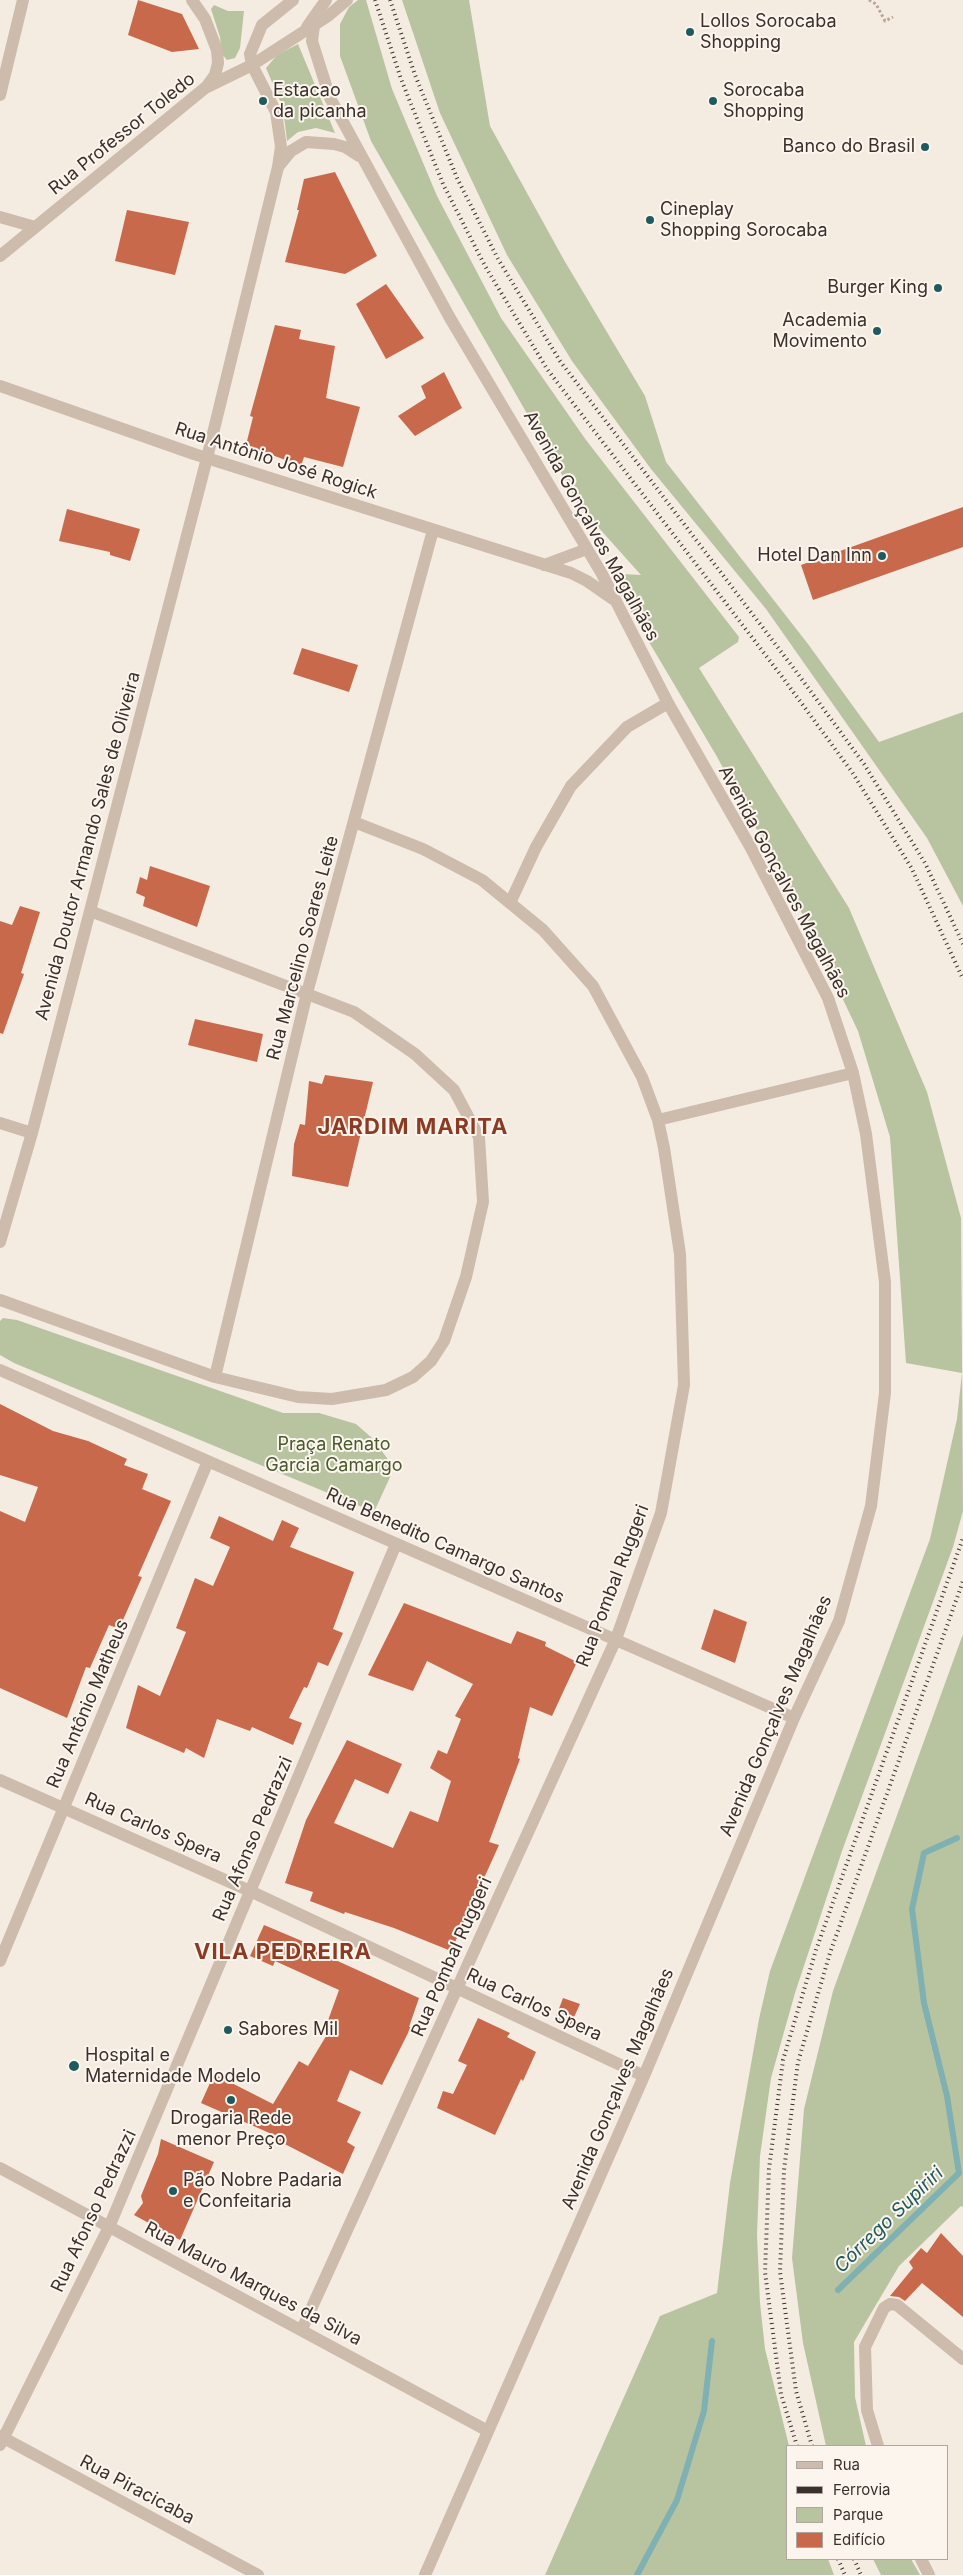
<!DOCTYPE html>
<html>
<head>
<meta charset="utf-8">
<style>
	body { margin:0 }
	#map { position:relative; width:963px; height:2575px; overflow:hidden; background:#f4ebe1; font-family:Inter,sans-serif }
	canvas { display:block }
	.legend { position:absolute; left:786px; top:2445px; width:162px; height:115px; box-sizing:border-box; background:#fbf5ee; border:1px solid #aea6a0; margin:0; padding:6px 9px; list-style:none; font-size:15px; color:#3b302b }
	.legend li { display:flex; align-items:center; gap:10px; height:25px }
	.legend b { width:25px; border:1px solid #aea6a0 }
</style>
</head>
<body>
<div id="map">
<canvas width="963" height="2575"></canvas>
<ul class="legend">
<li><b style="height:6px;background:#cdbbac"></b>Rua</li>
<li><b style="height:6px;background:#3b302b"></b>Ferrovia</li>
<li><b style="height:14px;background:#b8c4a0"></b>Parque</li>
<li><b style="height:14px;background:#c8694b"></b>Edifício</li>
</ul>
</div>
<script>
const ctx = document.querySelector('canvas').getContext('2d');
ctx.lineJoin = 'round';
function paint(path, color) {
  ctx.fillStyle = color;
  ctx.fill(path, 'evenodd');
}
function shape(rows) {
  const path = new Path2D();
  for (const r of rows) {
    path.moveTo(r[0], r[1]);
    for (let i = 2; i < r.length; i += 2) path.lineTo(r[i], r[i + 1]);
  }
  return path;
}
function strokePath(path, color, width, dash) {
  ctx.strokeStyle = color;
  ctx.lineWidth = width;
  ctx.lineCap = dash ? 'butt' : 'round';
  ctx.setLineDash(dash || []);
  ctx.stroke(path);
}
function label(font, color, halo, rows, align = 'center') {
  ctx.font = font + ' Inter,sans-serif';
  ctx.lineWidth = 4;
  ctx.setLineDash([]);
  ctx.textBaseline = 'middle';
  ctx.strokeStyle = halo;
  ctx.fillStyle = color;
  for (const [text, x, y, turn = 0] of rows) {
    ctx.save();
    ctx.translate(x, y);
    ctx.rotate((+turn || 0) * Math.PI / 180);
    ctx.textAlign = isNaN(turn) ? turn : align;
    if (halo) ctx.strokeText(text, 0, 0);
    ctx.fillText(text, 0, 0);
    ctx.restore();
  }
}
const green = shape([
	[358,0,366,0,392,89,437,196,501,318,586,440,739,637,738,642,699,668,849,908,927,1092,961,1218,963,1511,953,1547,842,1851,795,1993,771,2078,760,2156,757,2235,760,2303,765,2349,789,2446,787,2446,787,2559,828,2559,834,2575,545,2575,660,2316,717,2293,730,2183,759,2019,770,1971,930,1539,957,1419,962,1373,906,1363,890,1137,858,1031,797,903,716,755,617,588,618,578,622,574,641,575,581,508,371,141,340,56,340,24,349,7],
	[402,0,469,0,490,126,564,260,645,396,666,462,808,644,879,742,963,712,963,906,927,838,766,609,651,469,572,361,507,255,440,113],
	[214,5,228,11,244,11,240,48,235,58,227,60,222,54,220,37,211,9],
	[298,44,335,133,316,128,298,132,287,141,283,108,266,68,277,55],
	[3,1318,17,1320,283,1413,319,1413,356,1424,372,1438,387,1458,391,1475,374,1512,14,1363,0,1355,0,1321],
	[963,1634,963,2207,961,2206,899,2266,854,2342,855,2397,866,2446,826,2446,803,2343,792,2258,804,2109,833,1991],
	[873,2559,911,2559,920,2575,881,2575]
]);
const stream = shape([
	[838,2290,959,2173,947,2096,924,2003,912,1909,924,1853,957,1838],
	[637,2575,677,2500,704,2411,712,2341]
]);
const building = shape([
	[138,0,182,14,199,49,172,52,128,35],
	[335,172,377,256,345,274,285,262,299,210,297,210,304,179],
	[127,210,189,222,175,275,115,261],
	[386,284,424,338,386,359,356,304],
	[275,325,301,330,299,339,335,346,326,398,360,407,343,467,304,457,301,466,246,445,253,417,250,416],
	[444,372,462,408,415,436,398,416,426,398,421,386],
	[963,507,963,547,813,600,801,565],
	[67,509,140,529,130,561,110,555,110,552,59,541],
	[302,648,358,665,349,692,293,674],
	[150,866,210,886,197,927,143,906,145,897,136,893,140,877,147,880],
	[20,906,40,912,21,973,24,974,3,1034,0,1033,0,921,12,925],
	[195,1019,263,1034,257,1062,188,1045],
	[325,1075,373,1082,348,1187,292,1176,294,1144,300,1124,305,1125,309,1081,322,1084],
	[0,1404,53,1431,88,1441,127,1459,124,1465,148,1474,142,1489,171,1501,138,1576,142,1577,119,1629,109,1625,90,1668,86,1667,67,1718,0,1688,0,1511,25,1522,38,1487,0,1475],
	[219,1516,273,1541,282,1520,299,1528,290,1547,354,1572,333,1629,343,1633,328,1666,318,1662,307,1688,304,1687,289,1718,302,1723,293,1745,252,1727,250,1731,217,1719,204,1758,186,1748,184,1753,126,1728,138,1685,160,1696,186,1632,176,1628,195,1578,213,1586,230,1547,210,1538],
	[404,1603,511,1644,517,1631,546,1642,545,1646,577,1662,552,1716,530,1707,518,1758,520,1759,489,1842,499,1845,451,1951,394,1928,345,1912,344,1914,310,1901,313,1892,285,1883,306,1820,347,1740,402,1764,388,1794,355,1779,334,1823,393,1848,410,1811,438,1822,451,1781,430,1768,438,1750,447,1754,461,1719,455,1716,473,1684,427,1661,413,1691,368,1675],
	[714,1609,747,1622,735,1663,701,1649],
	[264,1925,321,1949,320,1953,419,1998,409,2027,411,2027,382,2085,350,2070,337,2101,361,2112,347,2142,355,2147,343,2174,273,2138,274,2135,201,2103,214,2074,273,2104,299,2061,308,2066,331,2028,326,2026,339,1990,275,1961,273,1966,250,1956],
	[563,1998,580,2004,569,2028,554,2022],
	[478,2018,510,2033,507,2037,536,2052,523,2081,521,2079,495,2135,437,2108,443,2091,453,2094,467,2065,458,2061],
	[161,2139,214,2162,180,2240,134,2215,143,2203,141,2196,158,2154],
	[941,2233,963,2256,963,2317,922,2283,905,2301,899,2297,890,2296,913,2268,909,2262,921,2248,927,2253]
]);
const path = shape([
	[869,0,876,4,885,21,893,17]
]);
const minor = shape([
	[315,18,312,41,330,98,450,318,602,574,668,703,751,848,828,998,853,1073,866,1134,885,1282,885,1393,871,1506,839,1621,794,1718,644,2076,425,2575],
	[0,95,23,0],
	[278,167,291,151,306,142,334,144,345,147,359,156],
	[0,217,35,227],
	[0,386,194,454,571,573,587,581,613,599],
	[544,565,587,549],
	[510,903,536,847,571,786,627,727,668,703],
	[658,1120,853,1073],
	[0,1123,32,1133],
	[0,1242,32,1133,90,911,207,458,278,167,281,147,276,112,252,65],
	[0,1300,215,1377,298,1397,332,1399,386,1390,413,1377,431,1361,444,1341,466,1277,483,1202,479,1137,454,1090,415,1054,354,1012,90,911],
	[0,1370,794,1718],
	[215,1377,307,993,433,530],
	[0,1780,250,1891,644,2076],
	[0,1961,208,1461],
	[0,2168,488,2431],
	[302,2329,616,1639,661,1513,684,1385,680,1254,664,1148,658,1120,642,1077,593,986,543,930,482,880,423,849,354,822],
	[0,2436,258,2575],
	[0,2445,109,2227,396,1544],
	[878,2446,867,2410,865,2347,884,2308,890,2304,897,2305,963,2359],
	[921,2559,929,2575]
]);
const tertiary = shape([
	[192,0,205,19,217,50,218,63,215,75,207,86],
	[307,27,326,0],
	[252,65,250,54,262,25,293,0],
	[0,256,205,88,252,65,328,16,347,0]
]);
const rail = shape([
	[375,0,401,79,443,184,485,266,547,369,783,678,852,772,912,869,963,979],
	[390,0,415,75,457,178,498,259,560,361,795,670,864,764,925,863,963,944],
	[797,2446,781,2394,765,2272,769,2169,783,2060,816,1950,963,1538],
	[812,2446,796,2391,780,2272,784,2170,798,2062,830,1953,963,1581],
	[838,2559,845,2575],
	[854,2559,861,2575]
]);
const markers = [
	[690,32,5,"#1f5a5e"],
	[263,101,5,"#1f5a5e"],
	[713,101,5,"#1f5a5e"],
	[925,147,5,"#1f5a5e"],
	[650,220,5,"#1f5a5e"],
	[938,288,5,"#1f5a5e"],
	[877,331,5,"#1f5a5e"],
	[882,556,5,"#1f5a5e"],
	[228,2030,5,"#1f5a5e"],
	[74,2066,6,"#1f5a5e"],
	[231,2100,5,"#1f5a5e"],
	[173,2191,5,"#1f5a5e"]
];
const poiNames = [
	["Lollos Sorocaba",700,22],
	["Shopping",700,43],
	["Estacao",273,91],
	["da picanha",273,112],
	["Sorocaba",723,91],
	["Shopping",723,112],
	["Banco do Brasil",915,147,"right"],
	["Cineplay",660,210],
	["Shopping Sorocaba",660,231],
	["Burger King",928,288,"right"],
	["Academia",867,321,"right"],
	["Movimento",867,342,"right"],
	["Hotel Dan Inn",872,556,"right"],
	["Sabores Mil",238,2030],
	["Hospital e",85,2056],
	["Maternidade Modelo",85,2077],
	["Drogaria Rede",231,2119,"center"],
	["menor Preço",231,2140,"center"],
	["Pão Nobre Padaria",183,2181],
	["e Confeitaria",183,2202]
];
const streetNames = [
	["Rua Professor Toledo",122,134,-39],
	["Rua Antônio José Rogick",276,461,18],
	["Avenida Gonçalves Magalhães",591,526,61],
	["Avenida Doutor Armando Sales de Oliveira",88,846,-75],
	["Avenida Gonçalves Magalhães",784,882,62],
	["Rua Marcelino Soares Leite",303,948,-75],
	["Rua Benedito Camargo Santos",445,1546,24],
	["Rua Pombal Ruggeri",613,1586,-69],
	["Rua Antônio Matheus",88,1704,-67],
	["Avenida Gonçalves Magalhães",776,1716,-67],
	["Rua Carlos Spera",153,1828,24],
	["Rua Afonso Pedrazzi",253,1839,-67],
	["Rua Pombal Ruggeri",452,1957,-66],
	["Rua Carlos Spera",534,2005,25],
	["Avenida Gonçalves Magalhães",618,2089,-67],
	["Rua Afonso Pedrazzi",94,2211,-65],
	["Rua Mauro Marques da Silva",253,2284,28],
	["Rua Piracicaba",137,2490,28]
];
const parkNames = [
	["Praça Renato",334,1445],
	["Garcia Camargo",334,1466]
];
const waterNames = [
	["Córrego Supiriri",889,2220,-44]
];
const districtNames = [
	["JARDIM MARITA",413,1127],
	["VILA PEDREIRA",283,1952]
];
paint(green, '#b8c4a0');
strokePath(stream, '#7fb0b2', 6);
paint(building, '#c8694b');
strokePath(path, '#b9a596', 3, [2.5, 2.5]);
strokePath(minor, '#cdbbac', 12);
strokePath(tertiary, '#cdbbac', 12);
strokePath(rail, '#3b302b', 4, [1, 4]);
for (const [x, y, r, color] of markers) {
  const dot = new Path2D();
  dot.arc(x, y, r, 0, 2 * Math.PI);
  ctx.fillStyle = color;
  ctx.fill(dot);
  strokePath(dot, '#fbf5ee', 2);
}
label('18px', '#3b302b', '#fbf5ee', poiNames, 'left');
label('18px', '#3b302b', '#fbf5ee', streetNames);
label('18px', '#4a5a2e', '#fbf5ee', parkNames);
label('italic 19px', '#1f5a5e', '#fbf5ee', waterNames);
ctx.letterSpacing = '1px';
label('bold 22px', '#8c3b22', '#fbf5ee', districtNames);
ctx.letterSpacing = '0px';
</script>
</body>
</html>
